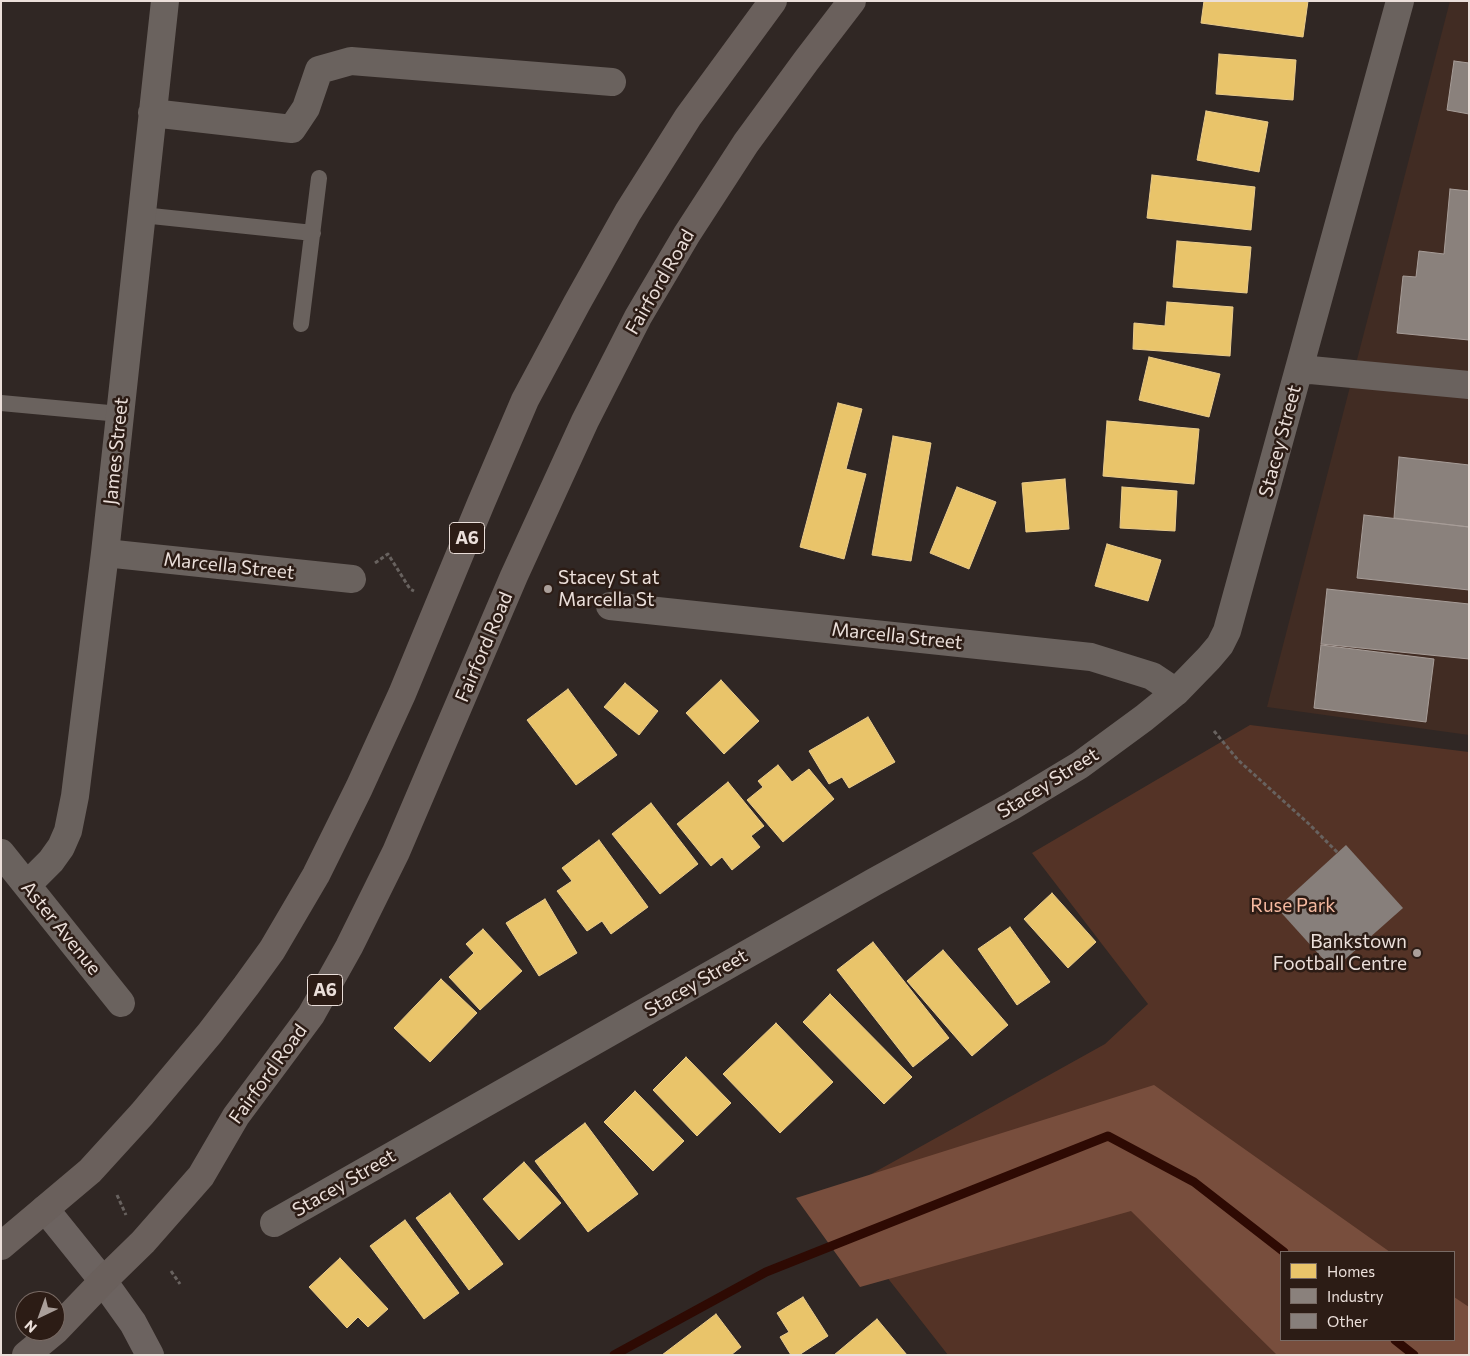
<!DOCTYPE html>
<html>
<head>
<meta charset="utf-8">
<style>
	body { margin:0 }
	#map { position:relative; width:1470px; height:1356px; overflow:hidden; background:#302724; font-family:Commissioner,sans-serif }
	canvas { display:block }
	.frame { position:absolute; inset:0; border:2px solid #ebdfda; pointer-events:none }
	.legend { position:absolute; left:1280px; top:1251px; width:175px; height:90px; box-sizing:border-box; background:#2c1c15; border:1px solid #786a64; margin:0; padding:6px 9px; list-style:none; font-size:15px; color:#ebdfda }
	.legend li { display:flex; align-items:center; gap:10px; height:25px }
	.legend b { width:25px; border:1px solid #786a64 }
	.north { position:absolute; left:15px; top:1291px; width:50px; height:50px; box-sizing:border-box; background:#2c1c15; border:1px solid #786a64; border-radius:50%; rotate:222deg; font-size:14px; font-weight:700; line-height:20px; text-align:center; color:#ebdfda }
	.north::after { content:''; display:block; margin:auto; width:18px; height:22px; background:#aa9f9a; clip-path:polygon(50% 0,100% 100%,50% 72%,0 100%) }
</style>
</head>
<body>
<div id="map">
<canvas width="1470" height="1356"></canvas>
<div class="frame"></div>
<ul class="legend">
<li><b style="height:14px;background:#e9c46a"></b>Homes</li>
<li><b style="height:14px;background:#8a817c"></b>Industry</li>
<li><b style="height:14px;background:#877f7b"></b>Other</li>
</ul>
<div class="north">N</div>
</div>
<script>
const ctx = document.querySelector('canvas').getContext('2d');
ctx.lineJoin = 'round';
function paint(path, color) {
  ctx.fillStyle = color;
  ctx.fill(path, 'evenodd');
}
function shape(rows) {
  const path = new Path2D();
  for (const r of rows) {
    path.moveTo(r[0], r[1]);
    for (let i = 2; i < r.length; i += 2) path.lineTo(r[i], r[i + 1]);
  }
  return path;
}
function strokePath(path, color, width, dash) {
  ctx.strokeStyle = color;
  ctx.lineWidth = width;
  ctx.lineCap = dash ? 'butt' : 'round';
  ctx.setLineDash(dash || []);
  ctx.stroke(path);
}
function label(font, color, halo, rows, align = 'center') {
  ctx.font = font + ' Commissioner,sans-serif';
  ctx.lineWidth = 5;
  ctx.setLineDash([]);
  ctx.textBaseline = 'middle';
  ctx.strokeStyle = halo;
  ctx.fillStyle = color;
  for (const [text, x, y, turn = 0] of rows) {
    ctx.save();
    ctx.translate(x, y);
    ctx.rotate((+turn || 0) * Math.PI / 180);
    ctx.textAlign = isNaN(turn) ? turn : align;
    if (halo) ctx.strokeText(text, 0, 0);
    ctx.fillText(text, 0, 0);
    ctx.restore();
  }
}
const built = shape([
	[1450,1,1469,1,1469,735,1267,707]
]);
const green = shape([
	[1250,725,1469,752,1469,1355,948,1355,839,1216,848,1187,1105,1044,1148,1004,1032,853],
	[1281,1252,1454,1252,1454,1340,1281,1340]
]);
const forest = shape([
	[1154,1085,1390,1252,1281,1252,1281,1340,1454,1340,1454,1297,1469,1307,1469,1355,1277,1355,1131,1211,860,1287,796,1198]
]);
const homes = shape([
	[1204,1,1308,1,1303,37,1201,23,1204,1],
	[1219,54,1296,60,1293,100,1216,94,1219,54],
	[1206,111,1268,122,1259,172,1197,160,1206,111],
	[1152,175,1255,187,1251,230,1147,218,1152,175],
	[1177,241,1251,247,1247,293,1173,287,1177,241],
	[1167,302,1233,307,1230,356,1133,349,1134,323,1165,326,1167,302],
	[1149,357,1220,374,1209,417,1139,400,1149,357],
	[838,403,862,409,846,469,866,474,844,559,800,547,838,403],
	[1107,421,1199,429,1194,484,1103,476,1107,421],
	[893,436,931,443,911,561,872,555,893,436],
	[1065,479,1069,529,1026,532,1022,483,1065,479],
	[957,487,996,502,969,569,930,553,957,487],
	[1122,487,1177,491,1175,531,1120,528,1122,487],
	[1107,544,1161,560,1148,601,1095,586,1107,544],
	[721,680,759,721,724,754,686,713,721,680],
	[625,683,658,711,639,735,604,707,625,683],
	[568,689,617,755,576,785,527,720,568,689],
	[868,717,895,762,849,788,842,777,829,784,809,751,868,717],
	[778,765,792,782,809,769,834,799,783,842,747,800,763,787,758,781,778,765],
	[728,782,764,826,751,836,760,847,732,870,722,857,711,866,677,824,728,782],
	[651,803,698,864,660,894,612,834,651,803],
	[599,840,648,907,611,934,602,921,587,931,557,891,572,881,562,868,599,840],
	[1052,893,1096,942,1068,968,1024,919,1052,893],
	[545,899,577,953,539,976,506,923,545,899],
	[1010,927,1050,982,1017,1005,978,949,1010,927],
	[483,929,522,971,480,1010,449,977,474,953,466,944,483,929],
	[873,942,949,1038,913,1067,837,970,873,942],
	[943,950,1008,1025,972,1056,907,981,943,950],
	[441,979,477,1013,430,1062,394,1028,441,979],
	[830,994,912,1077,884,1104,803,1022,830,994],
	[776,1023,833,1082,780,1133,723,1074,776,1023],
	[686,1057,731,1103,697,1136,653,1090,686,1057],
	[635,1091,684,1141,653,1171,604,1122,635,1091],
	[585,1123,638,1194,588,1232,535,1161,585,1123],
	[524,1162,561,1203,519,1240,483,1199,524,1162],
	[450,1193,503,1264,469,1290,416,1218,450,1193],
	[405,1220,459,1293,424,1319,370,1246,405,1220],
	[340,1258,388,1309,368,1327,358,1317,347,1328,309,1287,340,1258],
	[803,1297,828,1336,799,1355,791,1355,780,1337,789,1332,777,1313,803,1297],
	[716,1314,741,1347,731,1355,662,1355,716,1314],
	[877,1319,907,1355,834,1355,877,1319]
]);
const industry = shape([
	[1454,61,1469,63,1469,114,1447,110,1454,61],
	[1450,189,1469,191,1469,340,1397,333,1403,276,1416,277,1419,251,1444,254,1450,189],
	[1399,457,1469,465,1469,527,1394,518,1399,457],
	[1364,515,1469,527,1469,590,1357,578,1364,515],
	[1327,589,1469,604,1469,659,1321,644,1327,589],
	[1321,645,1434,659,1426,722,1314,708,1321,645]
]);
const stream = shape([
	[1395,1340,1414,1355],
	[614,1355,766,1272,1108,1136,1194,1182,1284,1252]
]);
const building = shape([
	[1346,845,1403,908,1333,970,1277,908]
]);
const path = shape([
	[375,563,388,554,410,589,414,591],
	[1214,731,1238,760,1309,824,1338,853],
	[117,1195,126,1215],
	[171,1271,180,1284]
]);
const service = shape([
	[142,215,313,233],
	[301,324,319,178],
	[1,403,120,414]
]);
const minor = shape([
	[152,113,292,129,306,108,319,70,351,61,612,82],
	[1300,369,1469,385],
	[105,553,352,579],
	[610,606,1091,657,1152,676,1176,692],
	[1,853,121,1003],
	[27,885,51,861,61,847,68,831,75,796,105,553,165,1],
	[274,1223,874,882,1012,806,1080,765,1144,718,1176,692,1209,658,1220,645,1227,631,1400,1]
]);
const secondary = shape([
	[45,1209,103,1281,133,1323,150,1355]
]);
const trunk = shape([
	[1,1246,90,1171,142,1114,210,1033,246,986,272,950,316,875,359,788,402,694,481,503,525,400,577,303,628,212,688,117,773,1],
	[26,1355,55,1331,103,1281,143,1242,201,1176,236,1116,311,1015,349,947,396,852,514,576,585,421,638,317,687,234,746,143,806,61,852,1]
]);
const markers = [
	[548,589,5,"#aa9f9a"],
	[1417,953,5,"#aa9f9a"]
];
const shields = [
	[467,538,35],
	[325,990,35]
];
const shieldNames = [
	["A6",467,538],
	["A6",325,990]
];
const streetNames = [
	["Fairford Road",660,282,-60],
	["Stacey Street",1280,441,-75],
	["James Street",116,451,-84],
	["Marcella Street",229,566,6],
	["Marcella Street",897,636,6],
	["Fairford Road",484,647,-67],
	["Stacey Street",1048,783,-32],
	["Aster Avenue",61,928,51],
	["Stacey Street",696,983,-30],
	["Fairford Road",268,1074,-54],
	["Stacey Street",344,1183,-30]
];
const poiNames = [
	["Stacey St at",558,578],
	["Marcella St",558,600],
	["Bankstown",1407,942,"right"],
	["Football Centre",1407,964,"right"]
];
const parkNames = [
	["Ruse Park",1293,906]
];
paint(built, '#412c23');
paint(green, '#543326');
paint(forest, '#784e3d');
paint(homes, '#e9c46a');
strokePath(homes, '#eacc8c', 1);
paint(industry, '#8a817c');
strokePath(industry, '#a79d98', 1);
strokePath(stream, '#2e0a03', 9);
paint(building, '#877f7b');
strokePath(path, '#68625f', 3, [4, 2.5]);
strokePath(service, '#6a625e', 16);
strokePath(minor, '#6a625e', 28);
strokePath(secondary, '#6c6360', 28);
strokePath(trunk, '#6a605c', 28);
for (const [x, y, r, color] of markers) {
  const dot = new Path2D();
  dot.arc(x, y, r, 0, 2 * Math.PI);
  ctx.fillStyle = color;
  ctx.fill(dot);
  strokePath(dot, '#2c1c15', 2);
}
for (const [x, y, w] of shields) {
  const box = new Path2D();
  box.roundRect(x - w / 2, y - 15.5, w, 31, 4);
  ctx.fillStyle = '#2c1c15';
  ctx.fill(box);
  strokePath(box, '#ebdfda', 1);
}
label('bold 18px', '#ebdfda', null, shieldNames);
label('19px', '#ebdfda', '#2c1c15', streetNames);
label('19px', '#ebdfda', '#2c1c15', poiNames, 'left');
label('19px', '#f6b9a0', '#2c1c15', parkNames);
</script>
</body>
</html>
